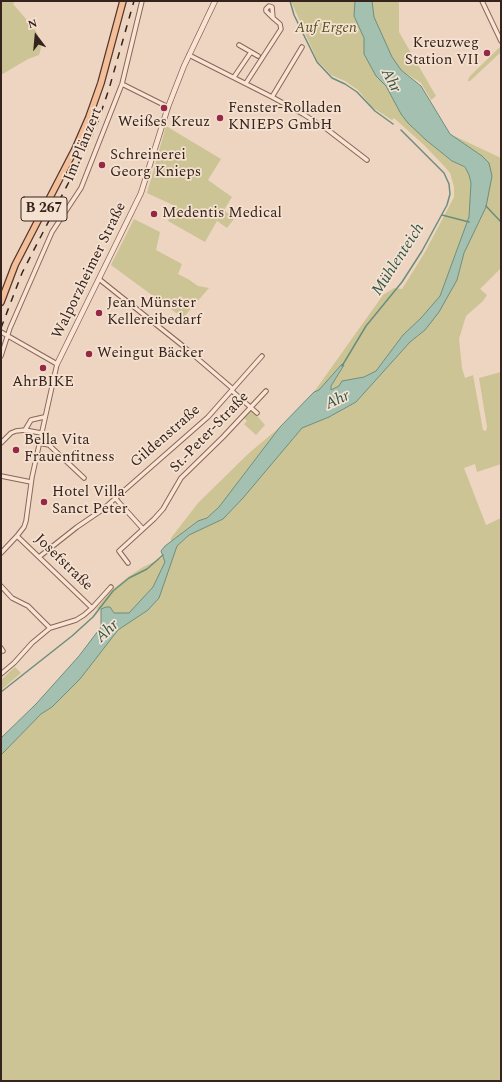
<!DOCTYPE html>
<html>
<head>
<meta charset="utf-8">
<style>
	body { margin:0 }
	#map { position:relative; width:502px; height:1082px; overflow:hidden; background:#eed5c1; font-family:Spectral,serif }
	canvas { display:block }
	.frame { position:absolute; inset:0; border:2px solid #37231d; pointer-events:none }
	.north { position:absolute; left:16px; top:16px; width:40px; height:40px; -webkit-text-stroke:3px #f5e1d0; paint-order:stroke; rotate:344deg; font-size:11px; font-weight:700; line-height:16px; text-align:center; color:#37231d }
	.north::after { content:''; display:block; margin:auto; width:14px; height:18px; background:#37231d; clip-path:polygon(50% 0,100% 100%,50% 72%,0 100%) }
</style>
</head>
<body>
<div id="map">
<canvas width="502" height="1082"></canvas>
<div class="frame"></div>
<div class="north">N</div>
</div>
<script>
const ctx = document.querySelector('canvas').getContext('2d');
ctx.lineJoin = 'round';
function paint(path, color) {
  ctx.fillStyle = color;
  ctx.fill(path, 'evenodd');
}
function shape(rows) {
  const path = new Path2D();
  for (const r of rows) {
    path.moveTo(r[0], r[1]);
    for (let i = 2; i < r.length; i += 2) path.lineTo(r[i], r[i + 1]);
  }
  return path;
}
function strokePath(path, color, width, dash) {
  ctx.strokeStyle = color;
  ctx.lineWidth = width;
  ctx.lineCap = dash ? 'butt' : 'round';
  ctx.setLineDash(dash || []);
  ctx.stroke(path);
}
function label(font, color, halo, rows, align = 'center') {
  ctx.font = font + ' Spectral,serif';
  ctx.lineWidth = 3.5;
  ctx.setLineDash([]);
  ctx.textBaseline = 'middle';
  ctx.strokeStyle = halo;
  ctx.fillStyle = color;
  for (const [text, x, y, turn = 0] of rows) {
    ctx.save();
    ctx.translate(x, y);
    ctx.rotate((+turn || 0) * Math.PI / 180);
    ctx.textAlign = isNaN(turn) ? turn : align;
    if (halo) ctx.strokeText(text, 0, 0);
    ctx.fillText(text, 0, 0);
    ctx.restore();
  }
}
const green = shape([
	[1,1,15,1,13,4,33,27,37,33,41,48,39,55,28,59,1,75],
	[291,1,355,1,354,16,364,38,364,54,376,76,386,86,401,114,426,140,452,161,467,169,471,183,469,217,440,296,421,318,403,335,376,371,364,377,342,381,339,386,330,390,331,386,344,365,342,364,319,390,314,392,383,295,394,288,402,289,425,252,454,197,454,187,450,173,444,166,424,145,394,118,392,120,372,107,358,90,345,81,331,75,317,60],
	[372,1,399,1,399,32,436,96,431,100,421,83,401,70,392,57,374,17],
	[501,46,501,52,470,81,468,81,468,80,470,76],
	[166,126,221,159,208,180,232,197,224,210,234,219,227,228,217,221,205,242,168,221,175,206,147,193],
	[450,134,501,158,501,268,480,289,487,295,483,301,466,316,459,339,462,368,465,378,473,375,483,430,486,431,487,427,479,378,501,372,501,464,477,472,475,464,464,468,486,525,501,518,501,1081,1,1081,1,755,41,714,52,707,80,679,118,630,148,610,159,598,177,546,189,535,223,519,243,498,302,428,329,417,356,402,410,342,425,330,457,280,464,253,482,216,489,163,482,156],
	[134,219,160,232,156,250,182,264,178,274,188,279,198,286,209,288,183,318,111,265],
	[251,409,265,425,256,435,244,424,247,421,243,417],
	[280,427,219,507,207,518,198,521,171,541,171,538,198,503,249,453],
	[164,557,165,562,153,587,129,613,114,613,110,607,96,609,112,590,128,577,143,567],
	[15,667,21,673,1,690,1,680]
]);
const water = shape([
	[355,1,372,1,374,17,392,57,401,70,421,86,450,134,482,156,489,163,492,176,486,207,464,253,457,280,439,312,425,330,410,342,356,402,329,417,302,428,243,498,223,519,189,535,177,546,159,598,148,610,118,630,80,679,52,707,41,714,1,755,1,738,36,704,79,656,101,627,101,609,106,607,110,607,114,613,129,613,153,587,165,562,161,551,165,546,198,521,207,518,219,507,280,427,314,392,319,390,342,364,344,365,331,386,331,390,339,386,342,381,364,377,376,371,403,335,421,318,440,296,469,217,471,183,469,175,465,167,452,161,426,140,408,123,401,114,386,86,376,76,364,54,364,38,354,16,355,1]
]);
const stream = shape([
	[290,1,294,15,317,62,332,78,345,84,357,92,375,111,393,124],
	[486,206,501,222],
	[442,215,469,222],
	[342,366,366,326,402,282,422,251,447,205,450,194,449,184,444,173,401,130],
	[1,692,72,636,93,617,113,591,129,578,147,569,163,555]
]);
const minor = shape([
	[482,1,501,41],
	[239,45,258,56],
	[189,55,272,97,303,114,328,130,367,160],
	[234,77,251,52],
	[246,83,281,29,280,24,273,18,266,11,266,9,269,6,272,7,273,18],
	[122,84,168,107],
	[272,97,302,47],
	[99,279,183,346,233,389],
	[1,332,57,364,32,477,26,521,24,527,17,536,1,553],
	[1,356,10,328,52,232,81,188,122,84,142,1],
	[232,391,257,413],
	[25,430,31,420,44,417],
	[1,443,11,433,16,431,25,430,41,433],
	[39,443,49,445,84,478],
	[1,476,31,482],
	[115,498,143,529],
	[17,536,92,608],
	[39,557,77,527,102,510,208,417,262,356],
	[128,563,119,551,154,519,163,509,181,478,223,437,266,391],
	[1,586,12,598,28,606,50,628],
	[1,648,3,651],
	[1,674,14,663,32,643,50,628,76,620,84,615,92,608,111,587]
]);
const tertiary = shape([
	[57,364,141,193,168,107,184,66,215,1]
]);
const primary = shape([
	[1,302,15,265,75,149,89,117,101,83,123,1]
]);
const rail = shape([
	[1,328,22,273,88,145,98,121,109,89,134,1]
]);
const markers = [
	[487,53,4,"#962845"],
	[164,108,4,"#962845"],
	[220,118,4,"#962845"],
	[102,165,4,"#962845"],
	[154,214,4,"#962845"],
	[99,313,4,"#962845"],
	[89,354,4,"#962845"],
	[43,368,4,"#962845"],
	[16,450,4,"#962845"],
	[44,502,4,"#962845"]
];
const shields = [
	[44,209,46]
];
const shieldNames = [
	["B 267",44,209]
];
const parkNames = [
	["Auf Ergen",326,29]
];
const poiNames = [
	["Kreuzweg",479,44,"right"],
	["Station VII",479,61,"right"],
	["Fenster-Rolladen",228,109],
	["KNIEPS GmbH",228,126],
	["Weißes Kreuz",164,123,"center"],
	["Schreinerei",110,156],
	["Georg Knieps",110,173],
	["Medentis Medical",162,214],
	["Jean Münster",107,304],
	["Kellereibedarf",107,321],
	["Weingut Bäcker",97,354],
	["AhrBIKE",43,383,"center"],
	["Bella Vita",24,441],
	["Frauenfitness",24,458],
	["Hotel Villa",52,493],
	["Sanct Peter",52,510]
];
const streetNames = [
	["Im Plänzert",84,145,-68],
	["Walporzheimer Straße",90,271,-64],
	["St.-Peter-Straße",210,433,-46],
	["Gildenstraße",166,437,-41],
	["Josefstraße",63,563,44]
];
const waterNames = [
	["Ahr",390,81,63],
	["Mühlenteich",399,260,-57],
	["Ahr",338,401,-25],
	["Ahr",108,632,-43]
];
paint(green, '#ccc495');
paint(water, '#a4c0b1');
strokePath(water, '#6b8e7c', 1);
strokePath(stream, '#6b8e7c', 1.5);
strokePath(minor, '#876658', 5.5);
strokePath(tertiary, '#876658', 6);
strokePath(primary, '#55352d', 8);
strokePath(minor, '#f9e4d4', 3.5);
strokePath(tertiary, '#f9e4d4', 4.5);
strokePath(primary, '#f2bf98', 5.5);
strokePath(rail, '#37231d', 1.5, [7, 7]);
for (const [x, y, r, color] of markers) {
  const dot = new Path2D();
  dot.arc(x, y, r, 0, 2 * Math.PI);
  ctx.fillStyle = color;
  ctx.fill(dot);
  strokePath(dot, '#f5e1d0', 1.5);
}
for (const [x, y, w] of shields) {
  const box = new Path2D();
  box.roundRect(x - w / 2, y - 12, w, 24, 3);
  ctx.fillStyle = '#f5e1d0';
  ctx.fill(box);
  strokePath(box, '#37231d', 1);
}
label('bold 14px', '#37231d', null, shieldNames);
label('italic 15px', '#535323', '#f5e1d0', parkNames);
label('15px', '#37231d', '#f5e1d0', poiNames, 'left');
label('15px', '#37231d', '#f5e1d0', streetNames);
label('italic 16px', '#2c5749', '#f5e1d0', waterNames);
</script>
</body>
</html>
